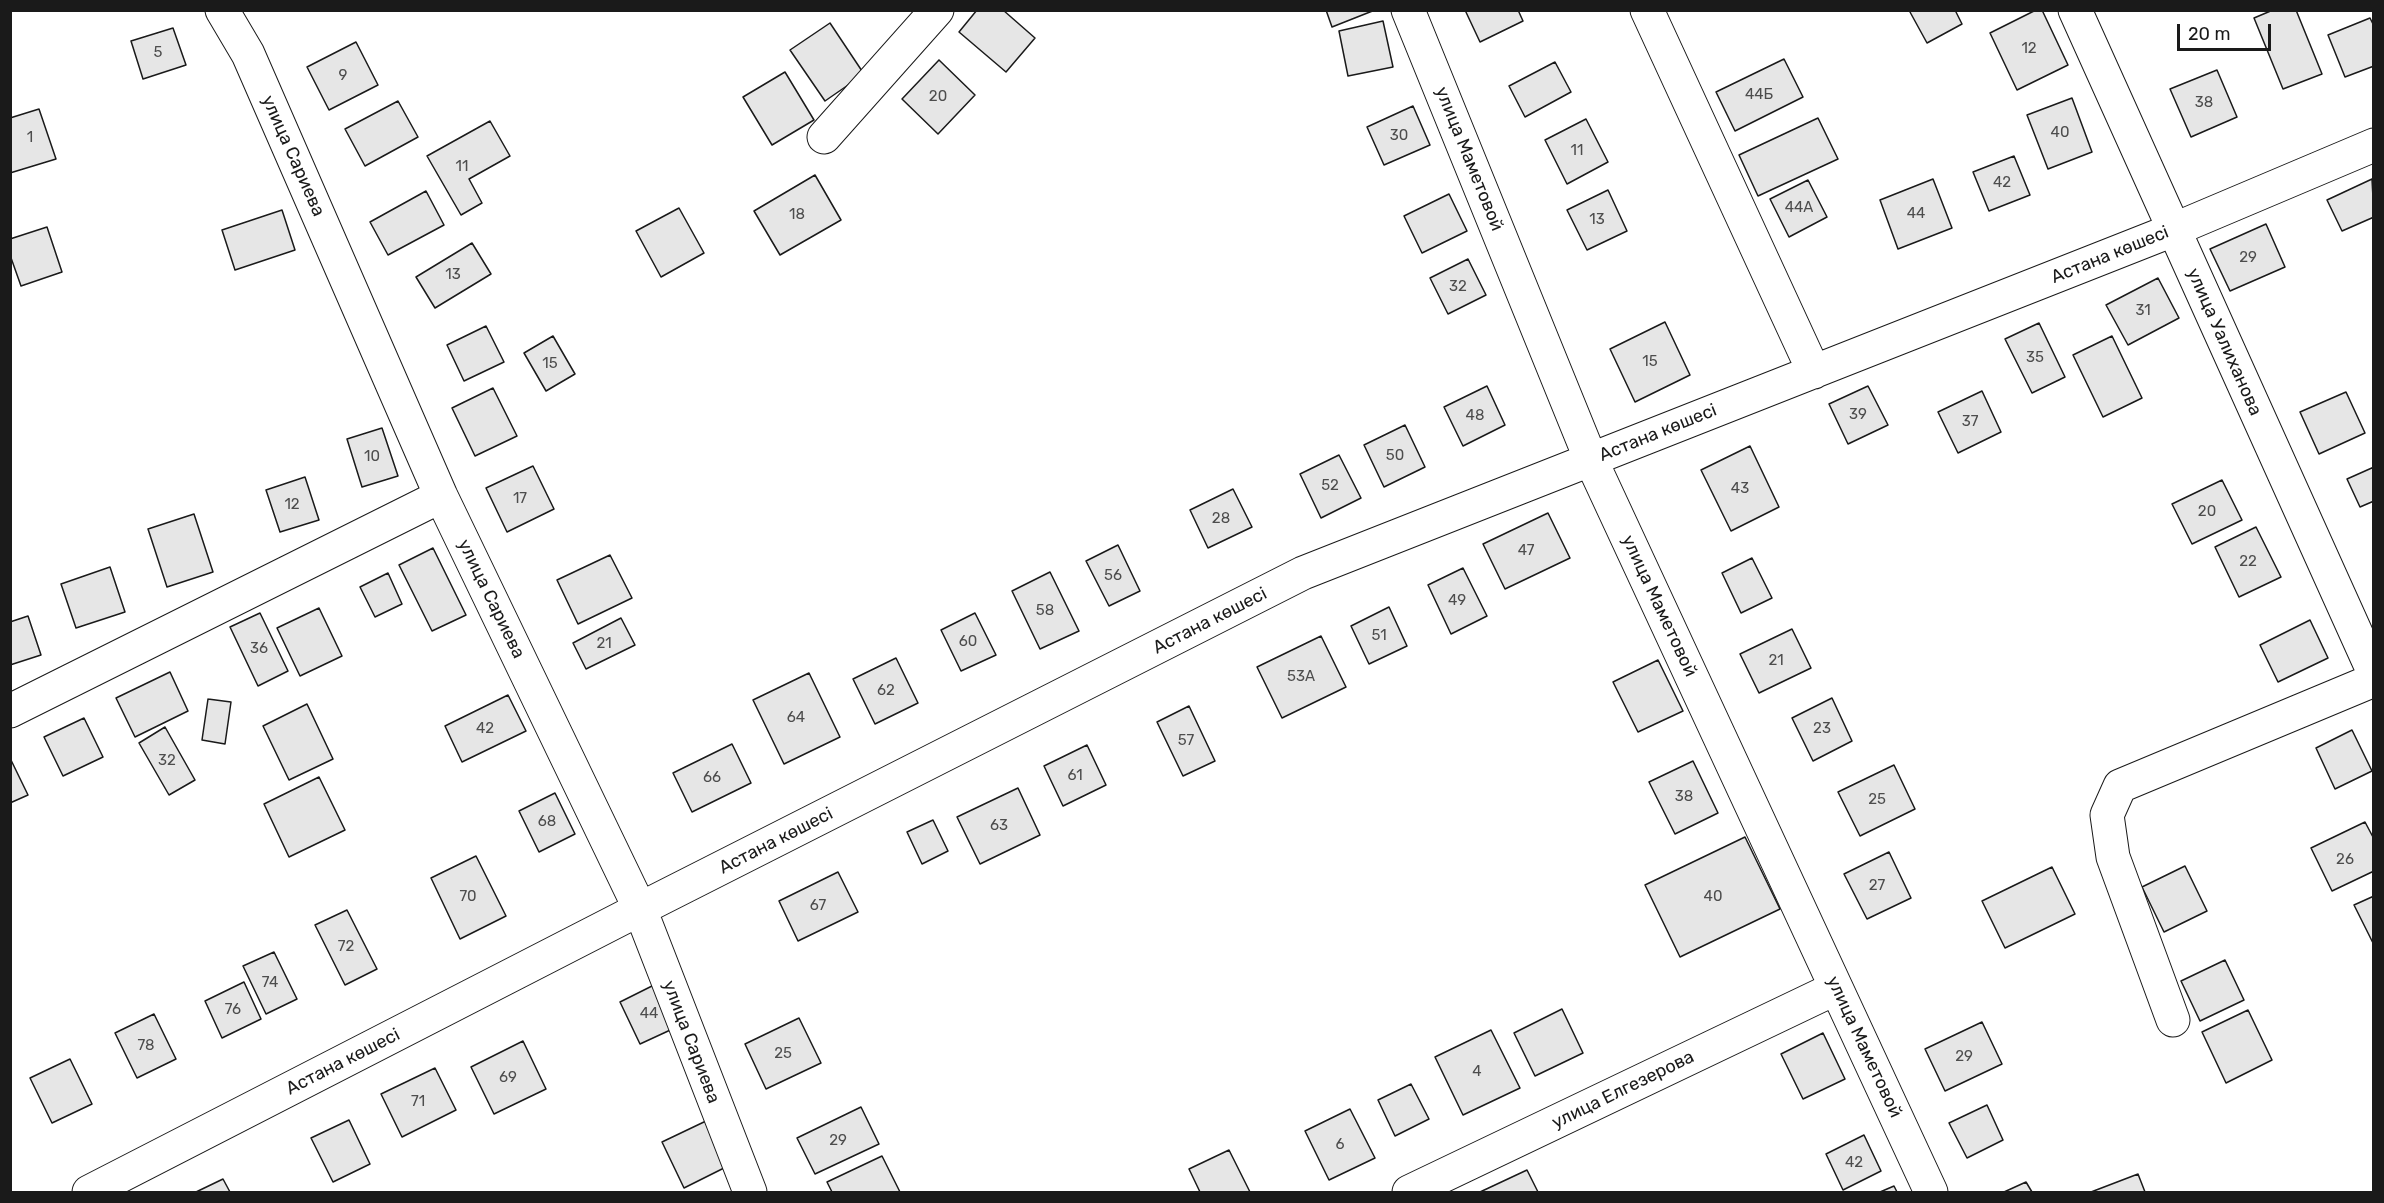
<!DOCTYPE html>
<html>
<head>
<meta charset="utf-8">
<style>
	body { margin:0 }
	#map { position:relative; width:2384px; height:1203px; overflow:hidden; background:#fff; font-family:Rubik,sans-serif }
	canvas { display:block }
	.frame { position:absolute; inset:0; border:12px solid #1a1a1a; pointer-events:none }
	.scale { position:absolute; left:2177px; top:24px; width:94px; height:27px; box-sizing:border-box; border:3px solid #1a1a1a; border-top:0; padding-left:8px; font-size:18px; line-height:21px; white-space:nowrap; color:#1a1a1a; -webkit-text-stroke:4px #fff; paint-order:stroke }
</style>
</head>
<body>
<div id="map">
<canvas width="2384" height="1203"></canvas>
<div class="frame"></div>
<div class="scale">20 m</div>
</div>
<script>
const ctx = document.querySelector('canvas').getContext('2d');
ctx.lineJoin = 'round';
function paint(path, color) {
  ctx.fillStyle = color;
  ctx.fill(path, 'evenodd');
}
function shape(rows) {
  const path = new Path2D();
  for (const r of rows) {
    path.moveTo(r[0], r[1]);
    for (let i = 2; i < r.length; i += 2) path.lineTo(r[i], r[i + 1]);
  }
  return path;
}
function strokePath(path, color, width, dash) {
  ctx.strokeStyle = color;
  ctx.lineWidth = width;
  ctx.lineCap = dash ? 'butt' : 'round';
  ctx.setLineDash(dash || []);
  ctx.stroke(path);
}
function label(font, color, halo, rows, align = 'center') {
  ctx.font = font + ' Rubik,sans-serif';
  ctx.lineWidth = 4.5;
  ctx.setLineDash([]);
  ctx.textBaseline = 'middle';
  ctx.strokeStyle = halo;
  ctx.fillStyle = color;
  for (const [text, x, y, turn = 0] of rows) {
    ctx.save();
    ctx.translate(x, y);
    ctx.rotate((+turn || 0) * Math.PI / 180);
    ctx.textAlign = isNaN(turn) ? turn : align;
    if (halo) ctx.strokeText(text, 0, 0);
    ctx.fillText(text, 0, 0);
    ctx.restore();
  }
}
const building = shape([
	[977,10,1003,10,1035,38,1006,72,959,32,977,10],
	[1326,10,1375,10,1332,27,1326,10],
	[1465,10,1518,10,1523,21,1480,42,1465,10],
	[1913,10,1955,10,1962,24,1927,43,1910,12,1913,10],
	[2036,10,2042,10,2068,65,2017,90,1990,33,2036,10],
	[2273,10,2296,10,2322,74,2283,89,2254,18,2273,10],
	[2370,18,2374,26,2374,66,2345,77,2328,35,2370,18],
	[1383,21,1393,67,1348,76,1339,31,1383,21],
	[830,23,864,74,825,101,790,50,830,23],
	[173,28,186,65,143,79,131,41,173,28],
	[356,42,378,85,329,110,307,67,356,42],
	[1784,59,1803,97,1735,131,1716,92,1784,59],
	[939,60,975,95,938,134,902,99,939,60],
	[1555,62,1571,92,1525,117,1509,86,1555,62],
	[2217,70,2237,117,2191,137,2170,89,2217,70],
	[785,72,814,120,772,145,743,97,785,72],
	[2072,98,2092,152,2048,169,2027,115,2072,98],
	[398,101,418,137,365,166,345,129,398,101],
	[1413,106,1430,145,1384,165,1367,127,1413,106],
	[39,109,56,159,10,173,10,118,39,109],
	[1818,118,1838,159,1758,196,1739,155,1818,118],
	[1586,119,1608,162,1567,184,1545,140,1586,119],
	[490,121,510,156,469,179,482,203,461,215,427,156,490,121],
	[2014,156,2030,195,1989,211,1973,172,2014,156],
	[815,175,841,220,780,255,754,211,815,175],
	[1933,179,1952,228,1898,249,1880,200,1933,179],
	[2372,179,2374,217,2342,231,2327,200,2372,179],
	[1808,180,1827,217,1789,237,1770,199,1808,180],
	[1608,190,1627,231,1587,250,1567,210,1608,190],
	[426,191,444,225,388,255,370,222,426,191],
	[1449,194,1467,231,1422,253,1404,216,1449,194],
	[679,208,704,253,661,277,636,231,679,208],
	[282,210,295,250,235,270,222,230,282,210],
	[2266,224,2285,267,2230,291,2210,249,2266,224],
	[47,227,62,272,21,286,10,255,10,239,47,227],
	[472,243,491,274,435,308,416,277,472,243],
	[1468,259,1486,295,1448,314,1430,278,1468,259],
	[2158,278,2179,318,2128,345,2106,305,2158,278],
	[1665,322,1690,375,1635,402,1610,349,1665,322],
	[2039,323,2065,377,2032,393,2005,339,2039,323],
	[486,326,504,362,464,381,447,345,486,326],
	[553,336,575,374,546,391,524,353,553,336],
	[2112,336,2142,398,2103,417,2073,355,2112,336],
	[1487,386,1505,425,1463,446,1444,407,1487,386],
	[1868,386,1888,425,1848,444,1829,404,1868,386],
	[493,388,517,436,475,456,452,408,493,388],
	[1982,391,2001,432,1958,453,1938,412,1982,391],
	[2346,392,2365,433,2319,454,2300,412,2346,392],
	[1405,425,1425,467,1384,487,1364,445,1405,425],
	[382,428,398,476,362,487,347,439,382,428],
	[1750,446,1779,507,1731,531,1701,470,1750,446],
	[1339,455,1361,498,1321,518,1300,474,1339,455],
	[533,466,554,509,507,532,486,488,533,466],
	[2374,467,2374,501,2360,507,2347,479,2374,467],
	[305,477,319,520,280,532,266,490,305,477],
	[2222,480,2242,520,2192,544,2172,504,2222,480],
	[1233,489,1252,527,1208,548,1190,510,1233,489],
	[1548,513,1570,558,1505,589,1483,544,1548,513],
	[194,514,213,572,167,587,148,529,194,514],
	[2256,527,2281,577,2239,597,2215,547,2256,527],
	[1118,545,1140,591,1109,606,1086,561,1118,545],
	[433,548,466,615,432,631,399,565,433,548],
	[610,555,632,598,578,624,557,580,610,555],
	[1752,558,1772,598,1741,613,1722,573,1752,558],
	[110,567,125,612,76,628,61,584,110,567],
	[1463,568,1487,616,1451,634,1428,585,1463,568],
	[1050,572,1079,631,1040,649,1012,591,1050,572],
	[388,573,402,604,375,617,360,587,388,573],
	[1389,607,1407,646,1369,664,1351,626,1389,607],
	[319,608,342,656,300,676,277,628,319,608],
	[260,613,288,671,258,686,230,627,260,613],
	[975,613,996,655,961,671,941,630,975,613],
	[28,616,41,655,10,665,10,622,28,616],
	[621,618,635,645,586,669,573,643,621,618],
	[2310,620,2328,658,2278,682,2260,645,2310,620],
	[1792,629,1811,668,1759,693,1740,654,1792,629],
	[1321,636,1346,687,1282,718,1257,667,1321,636],
	[896,658,918,703,875,724,853,679,896,658],
	[1658,660,1683,711,1638,732,1613,682,1658,660],
	[170,672,188,711,135,737,116,698,170,672],
	[809,673,840,737,784,764,753,700,809,673],
	[508,695,526,731,462,762,445,726,508,695],
	[1832,698,1852,741,1813,761,1792,718,1832,698],
	[208,699,231,702,225,744,202,740,208,699],
	[307,704,333,759,289,780,263,726,307,704],
	[1189,706,1215,761,1183,776,1157,722,1189,706],
	[84,718,103,757,63,776,44,737,84,718],
	[165,727,195,780,169,795,139,743,165,727],
	[2352,730,2372,771,2335,789,2316,748,2352,730],
	[732,744,751,783,692,812,673,773,732,744],
	[1087,745,1106,785,1063,806,1044,766,1087,745],
	[10,758,28,795,10,803,10,758],
	[1693,761,1718,813,1675,834,1649,782,1693,761],
	[1894,765,1915,809,1860,836,1838,792,1894,765],
	[319,777,345,830,289,857,264,804,319,777],
	[1018,788,1040,835,980,864,957,817,1018,788],
	[555,793,575,834,539,852,519,811,555,793],
	[933,820,948,851,922,864,907,832,933,820],
	[2365,822,2374,839,2374,871,2332,891,2311,848,2365,822],
	[1745,837,1780,909,1680,957,1645,885,1745,837],
	[1889,852,1911,898,1867,919,1844,874,1889,852],
	[476,856,506,916,460,939,431,878,476,856],
	[2185,866,2207,911,2164,932,2142,887,2185,866],
	[2052,867,2075,914,2005,948,1982,901,2052,867],
	[838,872,858,912,798,941,779,901,838,872],
	[2374,896,2374,945,2354,905,2374,896],
	[347,910,377,969,345,985,315,925,347,910],
	[274,952,297,999,266,1014,243,966,274,952],
	[2225,960,2244,1000,2200,1021,2181,981,2225,960],
	[244,982,261,1019,222,1038,205,1001,244,982],
	[658,983,679,1026,640,1044,620,1002,658,983],
	[1562,1009,1583,1053,1535,1076,1514,1033,1562,1009],
	[2248,1010,2272,1060,2226,1083,2202,1032,2248,1010],
	[154,1014,176,1059,137,1078,115,1033,154,1014],
	[799,1018,821,1063,766,1089,745,1044,799,1018],
	[1982,1022,2002,1064,1945,1091,1925,1049,1982,1022],
	[1491,1030,1520,1088,1463,1115,1435,1057,1491,1030],
	[1823,1033,1845,1079,1803,1099,1781,1054,1823,1033],
	[523,1041,546,1089,494,1114,471,1067,523,1041],
	[70,1059,92,1104,52,1123,30,1078,70,1059],
	[435,1068,456,1110,402,1137,381,1094,435,1068],
	[1411,1084,1429,1119,1395,1136,1378,1100,1411,1084],
	[1987,1105,2003,1140,1967,1158,1949,1123,1987,1105],
	[861,1107,879,1144,815,1174,797,1138,861,1107],
	[1350,1109,1375,1158,1329,1180,1305,1131,1350,1109],
	[349,1120,370,1164,333,1182,311,1138,349,1120],
	[706,1121,728,1166,684,1188,662,1142,706,1121],
	[1864,1135,1881,1171,1843,1190,1826,1154,1864,1135],
	[1229,1150,1250,1192,1200,1192,1189,1169,1229,1150],
	[882,1156,900,1192,832,1192,827,1182,882,1156],
	[1527,1170,1538,1192,1480,1192,1527,1170],
	[2138,1174,2145,1192,2091,1192,2138,1174],
	[223,1179,230,1192,196,1192,223,1179],
	[2026,1182,2032,1192,2004,1192,2026,1182],
	[1894,1186,1897,1192,1880,1192,1894,1186]
]);
const minor = shape([
	[222,10,248,54,441,496,640,909,750,1192],
	[1408,10,1591,460,1931,1192],
	[1647,10,1814,372],
	[2075,10,2374,673],
	[824,137,937,10],
	[10,711,441,496],
	[2173,1020,2113,857,2107,815,2120,786,2374,680],
	[89,1192,640,909,1303,573,2173,230,2374,145],
	[1409,1192,1836,988]
]);
const numberNames = [
	["12",2029,49],
	["5",158,53],
	["9",343,76],
	["44Б",1759,95],
	["20",938,97],
	["38",2204,103],
	["40",2060,133],
	["30",1399,136],
	["1",30,138],
	["11",1577,151],
	["11",462,167],
	["42",2002,183],
	["44А",1799,208],
	["44",1916,214],
	["18",797,215],
	["13",1597,220],
	["29",2248,258],
	["13",453,275],
	["32",1458,287],
	["31",2143,311],
	["35",2035,358],
	["15",1650,362],
	["15",550,364],
	["39",1858,415],
	["48",1475,416],
	["37",1970,422],
	["50",1395,456],
	["10",372,457],
	["52",1330,486],
	["43",1740,489],
	["17",520,499],
	["12",292,505],
	["20",2207,512],
	["28",1221,519],
	["47",1526,551],
	["22",2248,562],
	["56",1113,576],
	["49",1457,601],
	["58",1045,611],
	["51",1379,636],
	["60",968,642],
	["21",604,644],
	["36",259,649],
	["21",1776,661],
	["53А",1301,677],
	["62",886,691],
	["64",796,718],
	["42",485,729],
	["23",1822,729],
	["57",1186,741],
	["32",167,761],
	["61",1075,776],
	["66",712,778],
	["38",1684,797],
	["25",1877,800],
	["68",547,822],
	["63",999,826],
	["26",2345,860],
	["27",1877,886],
	["70",468,897],
	["40",1713,897],
	["67",818,906],
	["72",346,947],
	["74",270,983],
	["76",233,1010],
	["44",649,1014],
	["78",146,1046],
	["25",783,1054],
	["29",1964,1057],
	["4",1477,1072],
	["69",508,1078],
	["71",418,1102],
	["29",838,1141],
	["6",1340,1145],
	["42",1854,1163]
];
const streetNames = [
	["улица Сариева",293,156,66],
	["улица Маметовой",1469,159,68],
	["Астана көшесі",2110,255,-22],
	["улица Уалиханова",2224,342,66],
	["Астана көшесі",1658,433,-22],
	["улица Сариева",491,599,64],
	["улица Маметовой",1659,606,65],
	["Астана көшесі",1210,621,-27],
	["Астана көшесі",776,841,-27],
	["улица Сариева",691,1042,69],
	["улица Маметовой",1864,1047,65],
	["Астана көшесі",343,1062,-27],
	["улица Елгезерова",1623,1090,-26]
];
paint(building, '#e6e6e6');
strokePath(building, '#1a1a1a', 1.5);
strokePath(minor, '#1a1a1a', 35);
strokePath(minor, '#fff', 33);
label('15px', '#4d4d4d', null, numberNames);
label('18px', '#1a1a1a', '#fff', streetNames);
</script>
</body>
</html>
